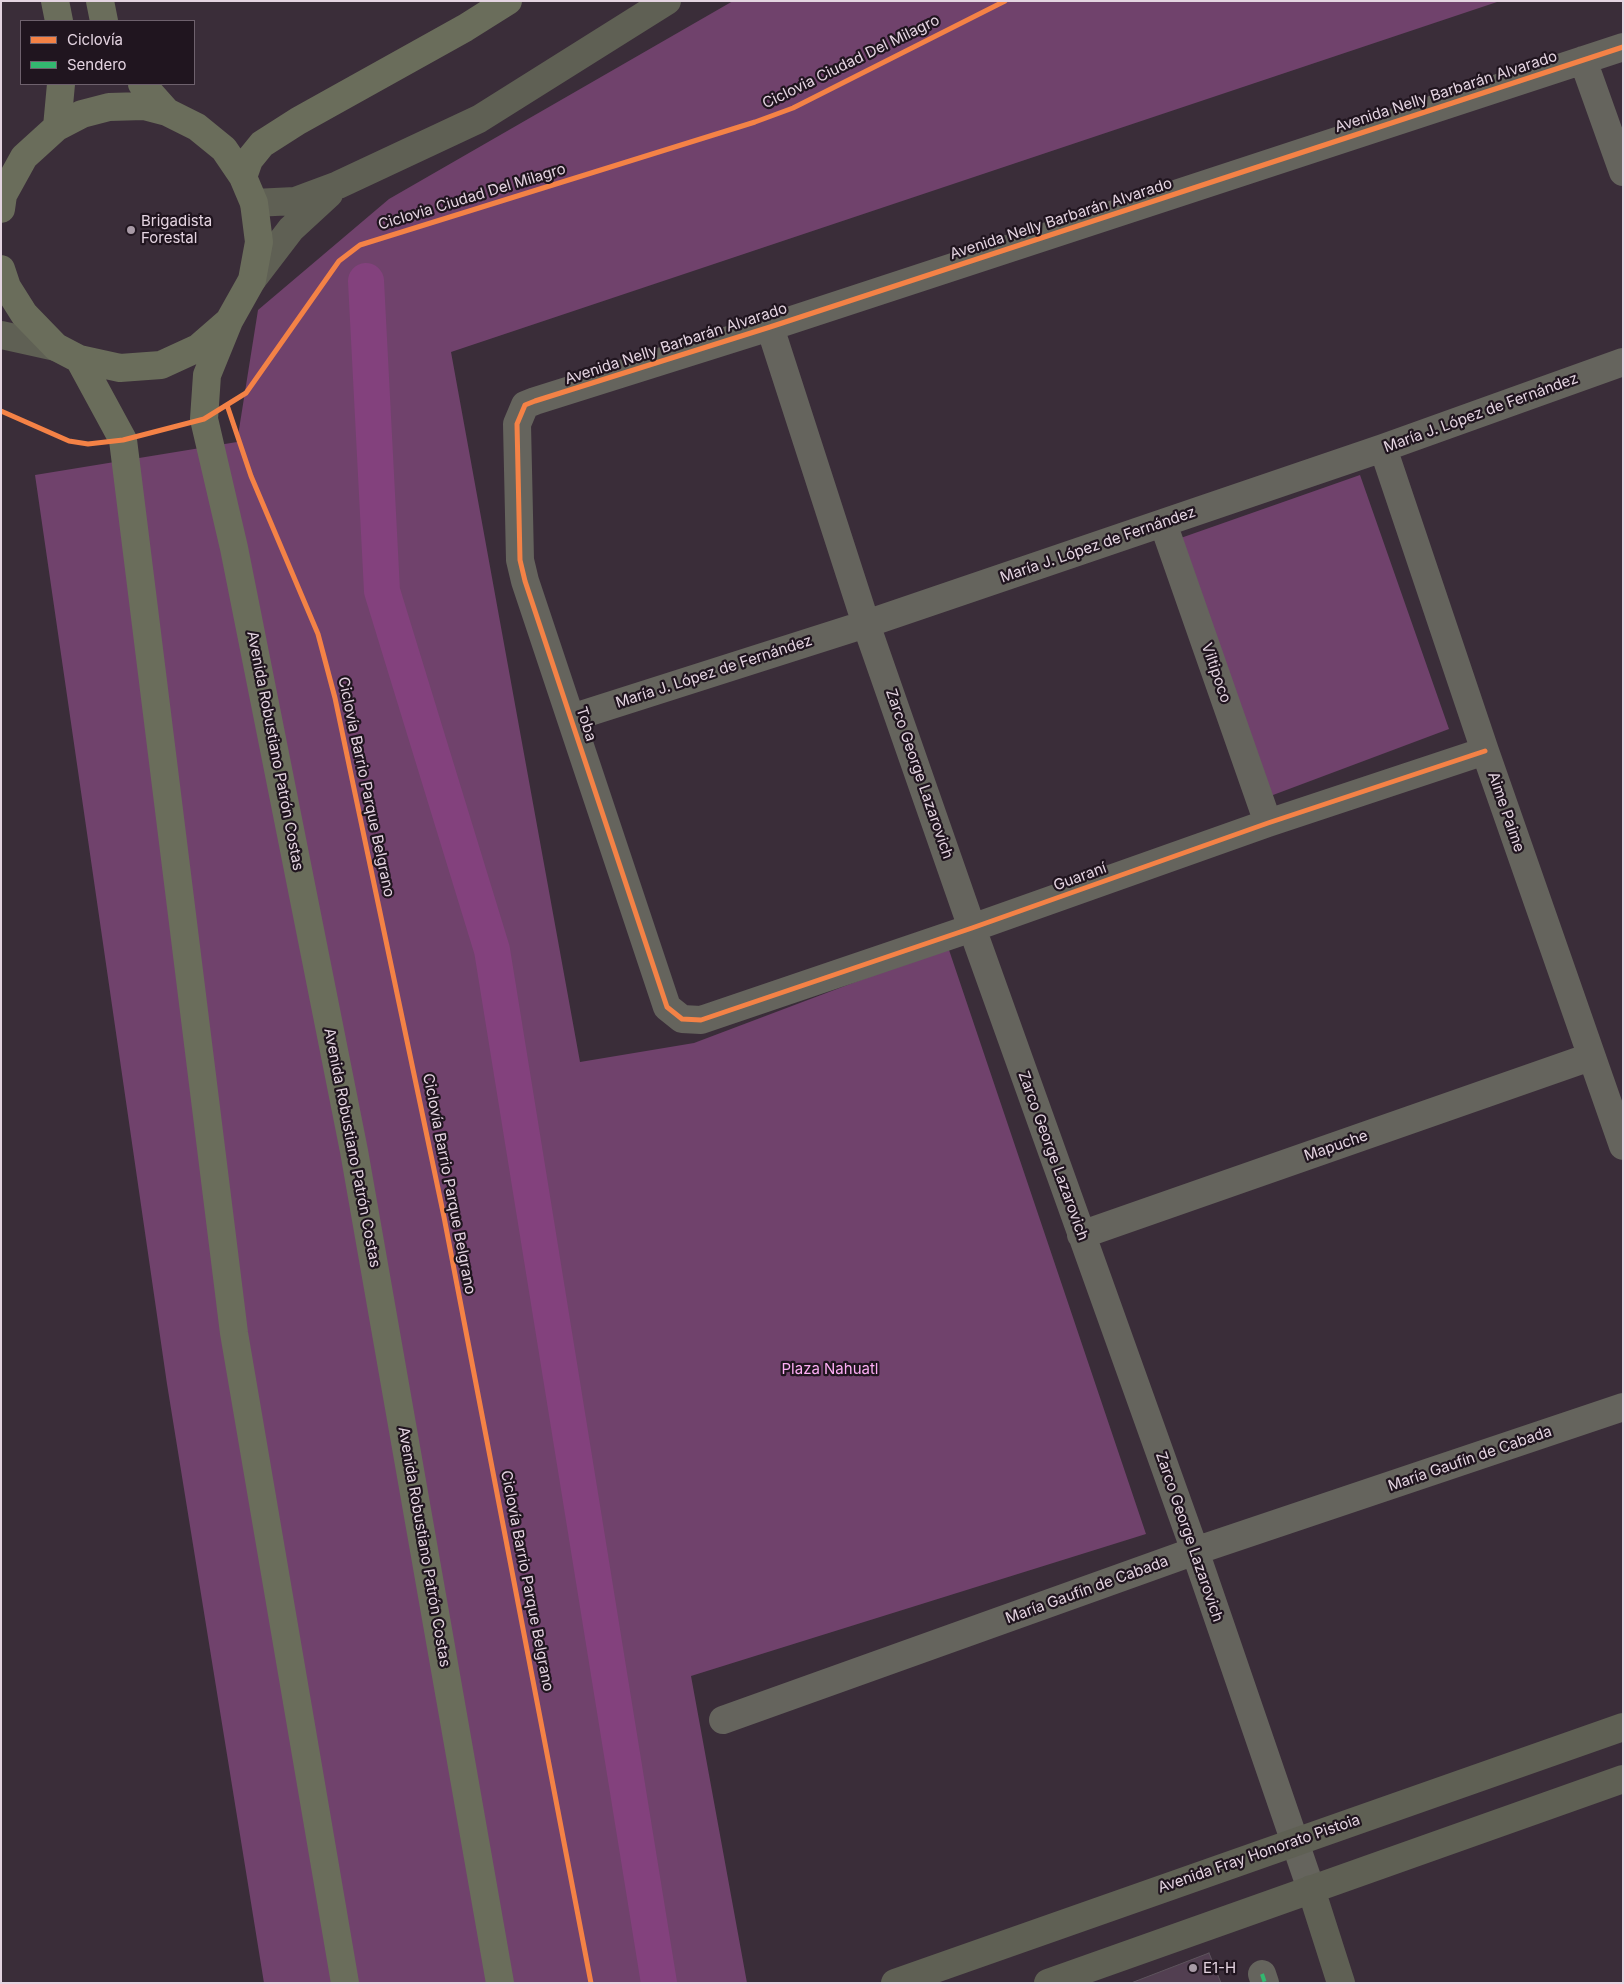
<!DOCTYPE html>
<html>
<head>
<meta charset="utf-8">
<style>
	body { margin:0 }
	#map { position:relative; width:1624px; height:1984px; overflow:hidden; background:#3a2d39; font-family:Inter,sans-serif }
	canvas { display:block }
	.frame { position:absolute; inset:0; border:2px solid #e4d4e1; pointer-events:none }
	.legend { position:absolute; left:20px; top:20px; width:175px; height:65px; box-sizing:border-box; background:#20151f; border:1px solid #6e616d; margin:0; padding:6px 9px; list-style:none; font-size:15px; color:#e4d4e1 }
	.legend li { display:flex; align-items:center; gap:10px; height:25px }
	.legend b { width:25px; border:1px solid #6e616d }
</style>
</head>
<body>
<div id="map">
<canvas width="1624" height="1984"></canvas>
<div class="frame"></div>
<ul class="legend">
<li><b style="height:6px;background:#f48246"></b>Ciclovía</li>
<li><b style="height:6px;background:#33b770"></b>Sendero</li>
</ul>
</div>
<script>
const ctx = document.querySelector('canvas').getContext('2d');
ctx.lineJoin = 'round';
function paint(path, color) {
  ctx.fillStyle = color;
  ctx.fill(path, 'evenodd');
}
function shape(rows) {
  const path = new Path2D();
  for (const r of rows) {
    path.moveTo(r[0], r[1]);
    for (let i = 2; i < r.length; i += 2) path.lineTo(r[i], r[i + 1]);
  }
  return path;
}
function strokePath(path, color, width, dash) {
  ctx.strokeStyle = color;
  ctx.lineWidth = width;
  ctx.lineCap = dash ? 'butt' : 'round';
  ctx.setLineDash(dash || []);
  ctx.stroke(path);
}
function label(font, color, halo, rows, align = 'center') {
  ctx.font = font + ' Inter,sans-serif';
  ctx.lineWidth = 4.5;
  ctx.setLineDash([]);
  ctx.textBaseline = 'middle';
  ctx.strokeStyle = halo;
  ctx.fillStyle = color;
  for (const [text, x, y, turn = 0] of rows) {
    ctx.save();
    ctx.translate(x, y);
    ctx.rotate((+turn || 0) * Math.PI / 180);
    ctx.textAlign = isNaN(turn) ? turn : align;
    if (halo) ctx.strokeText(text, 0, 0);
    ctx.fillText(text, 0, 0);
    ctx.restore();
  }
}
const green = shape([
	[733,1,1500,1,451,352,580,1062,694,1043,948,947,1146,1534,691,1676,747,1983,264,1983,167,1384,35,475,237,442,258,310,389,199],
	[1360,475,1449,729,1265,798,1175,540]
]);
const canal = shape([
	[366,281,382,591,492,950,659,1983]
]);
const building = shape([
	[1209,1953,1221,1983,1131,1983,1209,1953]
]);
const street = shape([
	[1583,60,1623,172],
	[770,327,866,624,972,928,1195,1551,1311,1889],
	[1383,448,1485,751,1623,1146],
	[1163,523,1268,823],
	[571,718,866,624,1383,448,1623,362],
	[1485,751,1268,823,972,928,701,1020,682,1019,667,1007,525,581,520,560,517,424,525,405,535,401,770,327,1623,47],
	[1081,1235,1590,1057],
	[723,1720,1195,1551,1623,1407],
	[1262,1974,1265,1983]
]);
const secondary = shape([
	[254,203,295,201,338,185,479,119,667,1],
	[252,280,291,229,329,194],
	[1,335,56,347],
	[1311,1889,1341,1983],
	[895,1983,1623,1727],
	[1048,1983,1623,1779]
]);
const highway = shape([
	[55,1,59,21],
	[100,1,104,21],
	[142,84,167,112],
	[57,127,61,84],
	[243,177,249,160,262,144,298,121,465,28,508,1],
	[1,209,3,195,24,157,57,127,82,114,109,107,144,106,167,112,197,127,224,149,243,177,254,203,259,242,252,280,229,321,198,348,161,365,120,368,79,359,56,347,24,314,7,287,1,269],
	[229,321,207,375,204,419,234,548,354,1151,500,1983],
	[79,359,123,440,234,1333,345,1983]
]);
const quiet = shape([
	[1262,1974,1265,1983]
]);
const cycleway = shape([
	[227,405,251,476,318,634,335,698,444,1217,591,1983],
	[1,411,69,441,88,444,123,440,204,419,246,393,339,261,360,245,755,122,793,108,1005,1],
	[1485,751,1268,823,972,928,701,1020,682,1019,667,1007,525,581,520,560,517,424,525,405,535,401,770,327,1623,47]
]);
const markers = [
	[131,230,5,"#a89aa6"],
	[1193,1968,5,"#a89aa6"]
];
const streetNames = [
	["Ciclovia Ciudad Del Milagro",851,62,-26],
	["Avenida Nelly Barbarán Alvarado",1446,92,-18],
	["Ciclovia Ciudad Del Milagro",472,197,-17],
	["Avenida Nelly Barbarán Alvarado",1061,219,-18],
	["Avenida Nelly Barbarán Alvarado",676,344,-18],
	["María J. López de Fernández",1481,413,-20],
	["María J. López de Fernández",1098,545,-19],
	["María J. López de Fernández",714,672,-18],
	["Viltipoco",1216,673,71],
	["Toba",586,724,72],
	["Avenida Robustiano Patrón Costas",275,751,79],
	["Zarco George Lazarovich",919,774,71],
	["Ciclovía Barrio Parque Belgrano",366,787,78],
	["Aime Paime",1506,812,71],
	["Guaraní",1080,877,-20],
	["Mapuche",1336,1146,-19],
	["Avenida Robustiano Patrón Costas",352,1148,79],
	["Zarco George Lazarovich",1053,1156,70],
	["Ciclovía Barrio Parque Belgrano",449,1184,79],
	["María Gaufín de Cabada",1470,1459,-19],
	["Zarco George Lazarovich",1189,1537,71],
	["Avenida Robustiano Patrón Costas",424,1547,80],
	["Ciclovía Barrio Parque Belgrano",527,1581,79],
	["María Gaufín de Cabada",1087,1590,-20],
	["Avenida Fray Honorato Pistoia",1259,1854,-19]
];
const poiNames = [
	["Brigadista",141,221],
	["Forestal",141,238],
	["E1-H",1203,1968]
];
const parkNames = [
	["Plaza Nahuatl",830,1369]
];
paint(green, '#70426c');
strokePath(canal, '#83417d', 36);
paint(building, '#523f51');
strokePath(building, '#5e545d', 1);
strokePath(street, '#65645d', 28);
strokePath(secondary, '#5f6054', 28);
strokePath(highway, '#6a6d5b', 28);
strokePath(quiet, '#33b770', 4, [8, 4]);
strokePath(cycleway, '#f48246', 5);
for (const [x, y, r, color] of markers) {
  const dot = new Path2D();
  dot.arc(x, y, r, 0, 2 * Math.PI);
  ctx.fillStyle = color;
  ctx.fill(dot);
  strokePath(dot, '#20151f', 2);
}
label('15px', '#e4d4e1', '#20151f', streetNames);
label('15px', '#e4d4e1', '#20151f', poiNames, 'left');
label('15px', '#fdaef4', '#20151f', parkNames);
</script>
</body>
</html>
